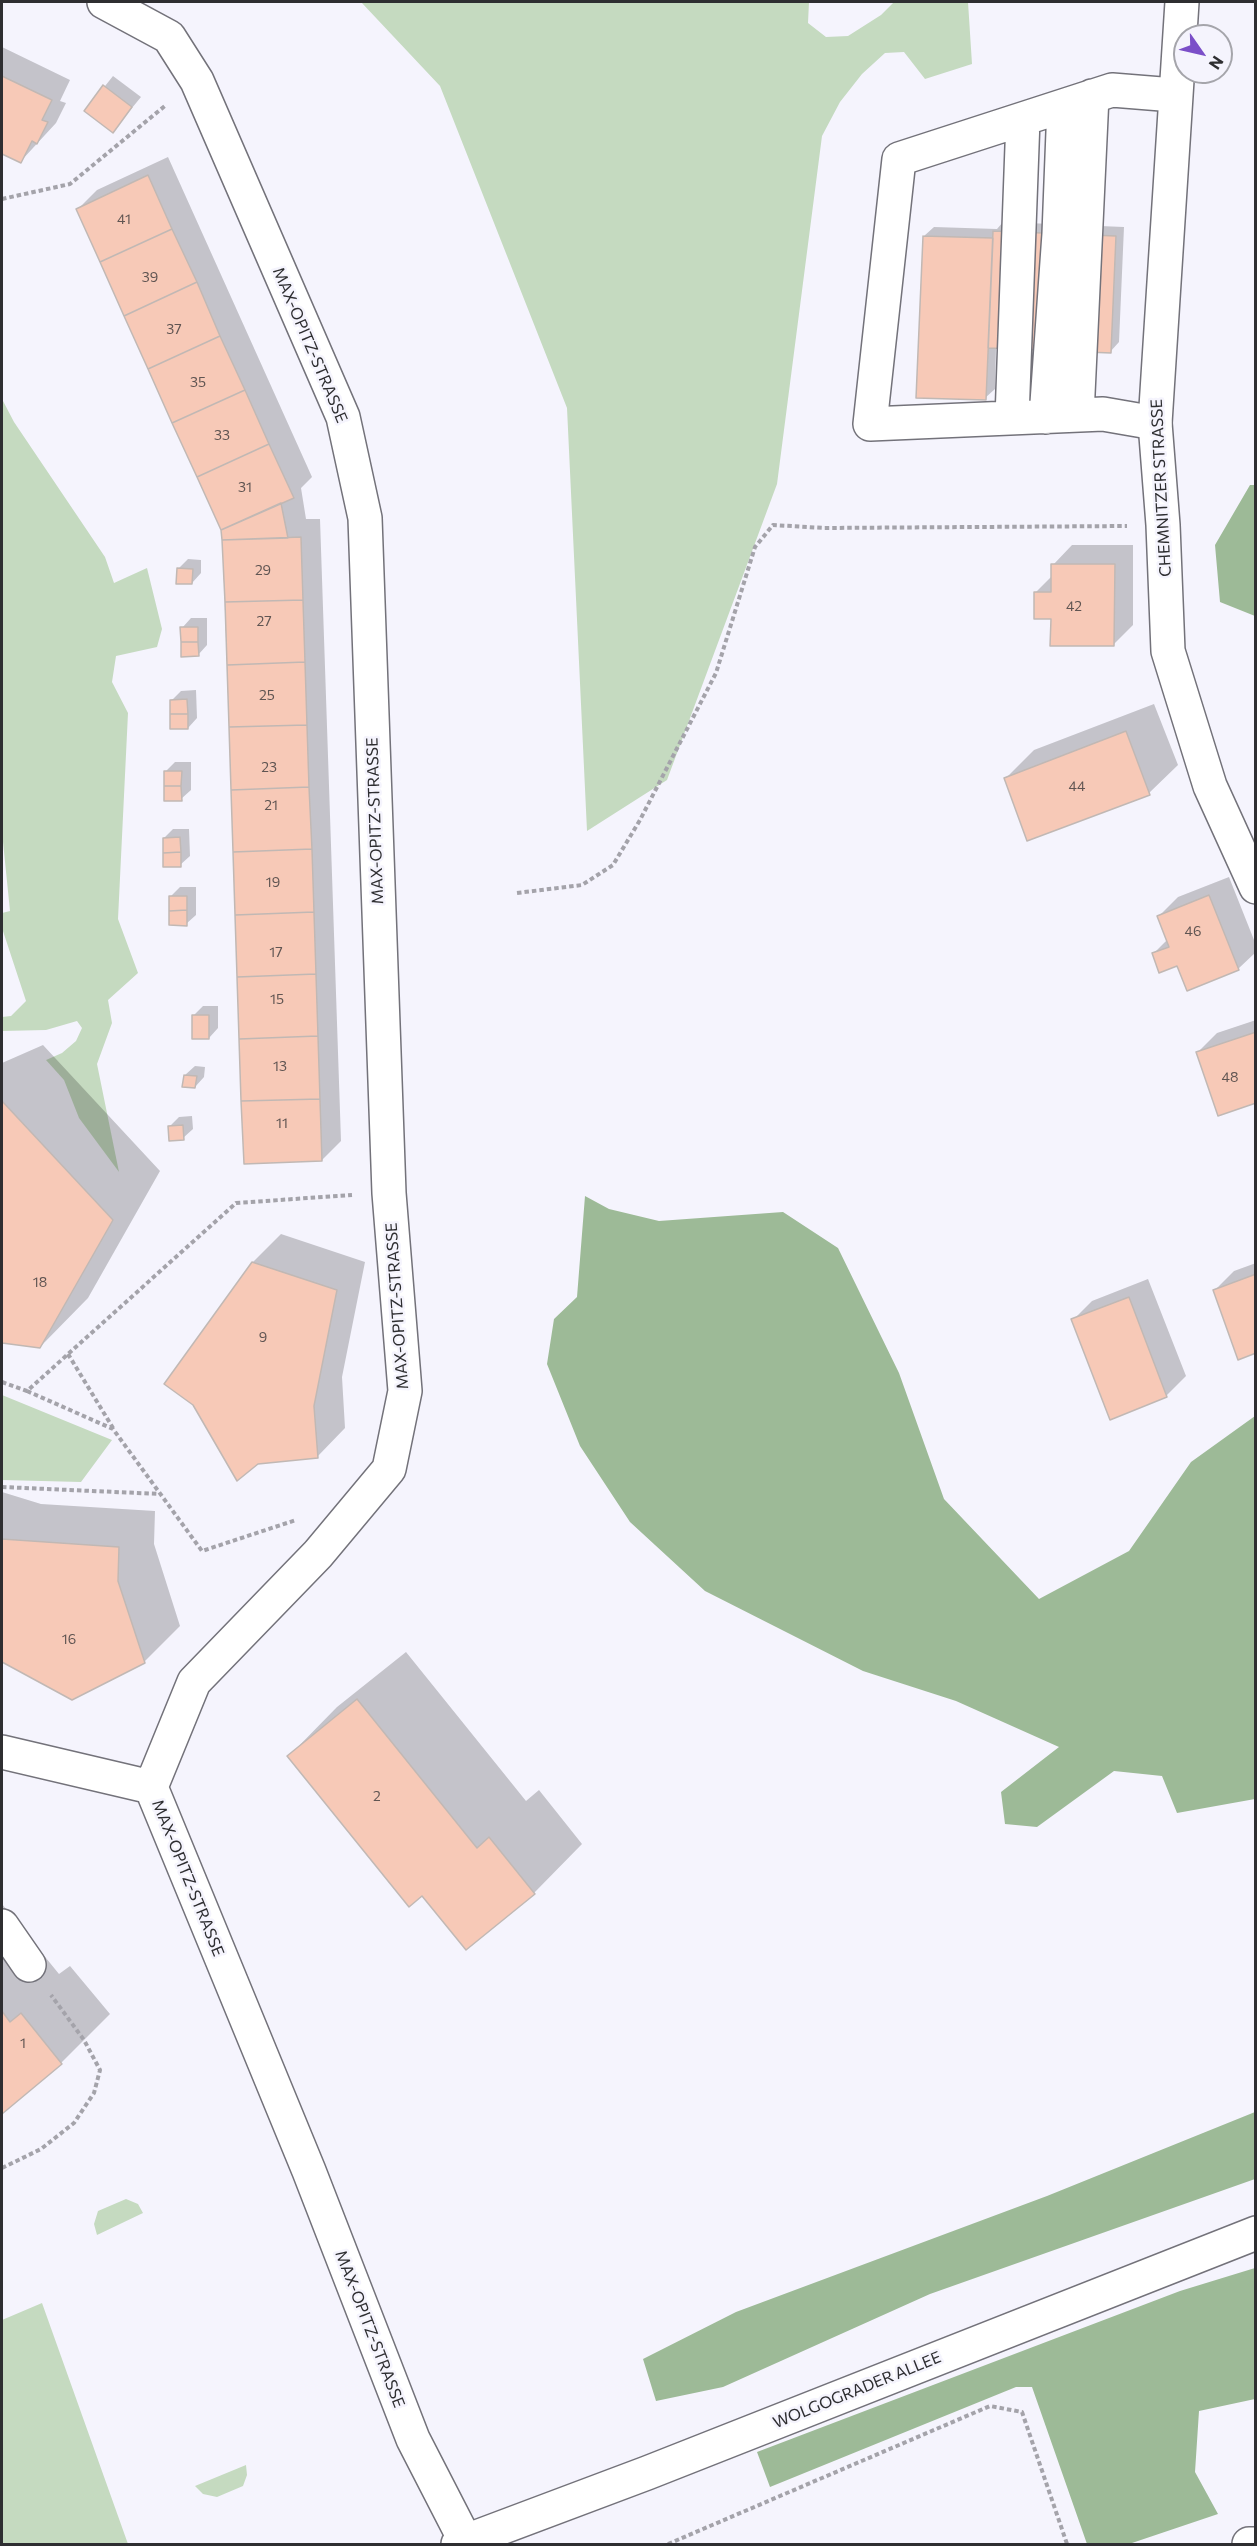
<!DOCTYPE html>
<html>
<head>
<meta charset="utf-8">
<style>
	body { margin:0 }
	#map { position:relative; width:1257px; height:2546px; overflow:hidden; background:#f5f4fd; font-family:Commissioner,sans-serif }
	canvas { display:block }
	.frame { position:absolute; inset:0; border:3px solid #2e2e31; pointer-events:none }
	.north { position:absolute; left:1173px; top:24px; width:60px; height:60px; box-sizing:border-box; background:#f5f4fd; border:2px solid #a5a5ab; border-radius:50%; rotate:124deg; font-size:16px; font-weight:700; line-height:24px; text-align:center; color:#2e2e31 }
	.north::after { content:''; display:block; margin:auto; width:21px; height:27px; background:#7b4fc8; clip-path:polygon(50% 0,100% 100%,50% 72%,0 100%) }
</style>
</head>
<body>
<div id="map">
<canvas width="1257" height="2546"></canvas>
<div class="frame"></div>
<div class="north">N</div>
</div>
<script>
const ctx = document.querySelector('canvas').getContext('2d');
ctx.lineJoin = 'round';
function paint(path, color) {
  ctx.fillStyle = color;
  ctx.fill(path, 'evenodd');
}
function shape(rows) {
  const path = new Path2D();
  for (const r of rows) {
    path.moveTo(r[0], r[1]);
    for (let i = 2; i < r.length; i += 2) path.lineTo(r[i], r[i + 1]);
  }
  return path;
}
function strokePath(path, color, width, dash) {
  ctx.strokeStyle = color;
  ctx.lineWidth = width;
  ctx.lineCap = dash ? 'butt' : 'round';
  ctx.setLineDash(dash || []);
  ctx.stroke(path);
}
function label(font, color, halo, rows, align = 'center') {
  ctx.font = font + ' Commissioner,sans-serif';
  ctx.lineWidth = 5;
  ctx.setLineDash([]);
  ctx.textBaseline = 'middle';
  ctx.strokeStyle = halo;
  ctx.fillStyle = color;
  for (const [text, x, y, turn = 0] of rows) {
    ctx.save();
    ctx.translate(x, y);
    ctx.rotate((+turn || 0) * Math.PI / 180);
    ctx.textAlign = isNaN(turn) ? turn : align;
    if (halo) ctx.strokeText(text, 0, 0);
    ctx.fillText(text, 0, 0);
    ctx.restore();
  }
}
const green = shape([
	[361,2,809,2,808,23,826,37,848,36,881,15,894,2,968,2,972,64,925,79,904,52,885,53,862,74,840,102,822,136,777,484,667,780,587,831,567,408,440,86],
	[2,399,14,422,105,557,114,583,147,568,162,629,157,647,116,656,112,682,128,713,118,919,138,973,108,1000,112,1023,97,1064,119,1172,79,1118,64,1080,46,1060,62,1053,76,1041,82,1028,77,1021,46,1030,2,1031,2,1017,11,1016,26,1001,2,928,2,913,10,911,2,832],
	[2,1395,112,1440,81,1482,2,1480],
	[126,2199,138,2204,143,2213,97,2235,94,2224,98,2211],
	[42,2303,128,2544,2,2544,2,2320],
	[246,2465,247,2475,243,2486,217,2497,203,2494,195,2486]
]);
const forest = shape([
	[1250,485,1255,485,1255,616,1220,602,1215,545],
	[585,1196,609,1209,659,1221,783,1212,838,1248,899,1373,944,1499,1039,1599,1129,1551,1191,1462,1255,1416,1255,1799,1177,1813,1162,1776,1114,1771,1037,1827,1005,1824,1001,1792,1059,1747,956,1701,863,1671,705,1591,630,1522,580,1446,547,1364,554,1319,577,1297],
	[1255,2112,1255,2179,930,2294,723,2387,656,2401,643,2359,736,2312,1047,2196],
	[1255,2268,1255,2399,1199,2411,1195,2472,1218,2514,1129,2544,1087,2544,1032,2387,1016,2387,770,2487,757,2452,1180,2291]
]);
const shadow = shape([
	[2,47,70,80,60,101,66,103,56,123,21,161,2,152],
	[113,76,141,97,113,131,86,110],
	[168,157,312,477,301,488,306,519,320,519,341,1141,322,1160,245,1162,222,530,78,209,97,190],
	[1003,222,1124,227,1119,342,1110,352,996,347,995,389,985,398,924,236,934,227,997,229],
	[1072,545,1133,545,1133,625,1113,645,1036,592,1053,575,1053,565],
	[188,559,201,560,201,573,192,583,178,569],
	[191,618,207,618,207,645,198,655,182,628],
	[196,690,197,718,188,728,172,700,181,691],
	[1154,704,1178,765,1149,793,1006,778,1034,750],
	[175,762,191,762,191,790,181,799,165,772],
	[173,829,189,829,190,856,180,865,164,838],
	[1229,877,1256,945,1256,952,1238,969,1153,954,1168,939,1159,916,1178,897],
	[180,887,196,887,196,915,186,924,170,897],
	[203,1006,218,1006,218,1028,209,1038,193,1016],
	[1256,1020,1256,1101,1198,1052,1217,1033],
	[43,1045,160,1171,88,1298,40,1347,2,1342,2,1063],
	[195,1066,205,1067,204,1077,195,1087,185,1075],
	[192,1116,193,1129,183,1138,170,1126,179,1117],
	[281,1234,365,1262,342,1377,345,1428,317,1457,195,1404,253,1262],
	[1256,1263,1256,1351,1214,1291,1234,1271],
	[1148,1279,1186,1376,1166,1396,1073,1320,1092,1301],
	[2,1492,41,1504,155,1511,154,1544,180,1626,144,1662,72,1698,2,1660],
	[406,1652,526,1801,539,1790,582,1844,534,1893,423,1894,289,1756,337,1707],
	[2,1904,59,1974,70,1966,110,2014,61,2063,2,2112]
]);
const building = shape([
	[2,76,52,100,42,120,48,122,37,144,32,141,21,163,2,154,2,76],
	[103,85,132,107,113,133,84,111,103,85],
	[148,175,172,229,100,262,76,209,148,175],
	[172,229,197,282,124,316,100,262,172,229],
	[993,231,1116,236,1111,353,988,348,993,231],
	[923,236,993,238,986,400,916,398,923,236],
	[197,282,220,336,148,369,124,316,197,282],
	[220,336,245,390,172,423,148,369,220,336],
	[245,390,269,444,197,477,172,423,245,390],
	[269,444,294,498,221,530,197,477,269,444],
	[281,503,288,538,222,540,221,530,281,503],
	[301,537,303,600,225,602,222,540,301,537],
	[1051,564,1115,564,1114,646,1050,646,1051,619,1034,619,1034,592,1051,592,1051,564],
	[177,568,193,569,192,584,176,584,177,568],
	[303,600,305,662,227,665,225,602,303,600],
	[180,627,198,627,198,642,181,642,180,627],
	[181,642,198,642,199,656,181,657,181,642],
	[305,662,307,725,229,727,227,665,305,662],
	[187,699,188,714,170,714,170,700,187,699],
	[170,714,188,714,188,729,170,729,170,714],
	[307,725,309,787,231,790,229,727,307,725],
	[1126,731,1150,795,1027,841,1004,778,1126,731],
	[164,771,182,771,181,786,164,786,164,771],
	[164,786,181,786,182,801,164,801,164,786],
	[309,787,312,849,233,852,231,790,309,787],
	[180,837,181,852,163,853,163,838,180,837],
	[312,849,314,912,235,915,233,852,312,849],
	[181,852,181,867,163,867,163,853,181,852],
	[1209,895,1239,970,1187,991,1177,966,1159,973,1152,953,1169,947,1157,916,1209,895],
	[169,896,187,896,187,910,169,911,169,896],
	[187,910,187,926,169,925,169,911,187,910],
	[314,912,316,974,237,977,235,915,314,912],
	[316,974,318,1036,239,1039,237,977,316,974],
	[192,1015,209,1015,209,1039,192,1039,192,1015],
	[1256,1032,1256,1103,1218,1116,1196,1052,1256,1032],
	[318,1036,320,1099,241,1101,239,1039,318,1036],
	[184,1075,197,1076,195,1088,182,1087,184,1075],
	[320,1099,322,1161,244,1164,241,1101,320,1099],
	[2,1101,113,1220,40,1348,2,1343,2,1101],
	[183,1125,184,1140,169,1141,168,1126,183,1125],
	[252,1262,337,1290,314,1406,318,1458,258,1464,237,1481,193,1405,164,1384,252,1262],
	[1256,1274,1256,1353,1238,1360,1213,1290,1256,1274],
	[1129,1297,1167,1397,1110,1420,1071,1319,1129,1297],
	[2,1539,119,1547,118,1581,145,1663,72,1700,2,1662,2,1539],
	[357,1699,477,1848,489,1837,535,1894,466,1950,422,1896,409,1907,287,1756,357,1699],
	[2,2011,10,2022,21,2013,62,2064,2,2114,2,2011]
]);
const path = shape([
	[2,199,70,184,166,105],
	[517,893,582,885,613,865,640,820,716,673,755,547,773,525,824,528,1127,526],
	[68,1354,113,1428],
	[2,1382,27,1391,236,1203,352,1195],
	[27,1391,113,1429,202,1551,296,1520],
	[2,1487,161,1494],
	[2,2168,41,2149,74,2123,94,2093,100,2070,84,2040,51,1995],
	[668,2544,990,2406,1022,2412,1067,2544]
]);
const minor = shape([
	[104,2,169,37,197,81,343,417,365,518,389,1193,405,1391,389,1469,318,1554,194,1682,151,1787,309,2171,413,2439,467,2544],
	[1077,415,1092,96],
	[1046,417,1059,234,1064,106],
	[1012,418,1023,119],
	[1155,423,1103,414,870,424,899,159,1112,90,1174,95],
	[2,1752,151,1787],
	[2,1926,29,1965],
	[1249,2544,1256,2544]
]);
const major = shape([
	[1182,2,1155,423,1163,525,1168,651,1210,786,1256,887],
	[458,2544,647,2473,1256,2233]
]);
const numberNames = [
	["41",124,219],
	["39",150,277],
	["37",174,329],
	["35",198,382],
	["33",222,435],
	["31",245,487],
	["29",263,570],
	["42",1074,606],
	["27",264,621],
	["25",267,695],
	["23",269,767],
	["44",1077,786],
	["21",271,805],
	["19",273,882],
	["46",1193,931],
	["17",276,952],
	["15",277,999],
	["13",280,1066],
	["48",1230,1077],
	["11",282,1123],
	["18",40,1282],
	["9",263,1337],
	["16",69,1639],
	["2",377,1796],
	["1",23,2043]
];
const streetNames = [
	["MAX-OPITZ-STRASSE",310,345,67],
	["CHEMNITZER STRASSE",1161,488,-93],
	["MAX-OPITZ-STRASSE",375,821,-92],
	["MAX-OPITZ-STRASSE",397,1306,-94],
	["MAX-OPITZ-STRASSE",188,1878,68],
	["MAX-OPITZ-STRASSE",370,2329,69],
	["WOLGOGRADER ALLEE",857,2390,-22]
];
paint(green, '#c5dac0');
paint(forest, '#9dba97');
paint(shadow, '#0003');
paint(building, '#f7c9b7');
strokePath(building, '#c1b8b4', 1.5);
strokePath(minor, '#73727a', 36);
strokePath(major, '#73727a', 36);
strokePath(path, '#a4a3aa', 4, [4.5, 3]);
strokePath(minor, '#fff', 33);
strokePath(major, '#fff', 33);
label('14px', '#605552', null, numberNames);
label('16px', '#2e2e31', '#f5f4fd', streetNames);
</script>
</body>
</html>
